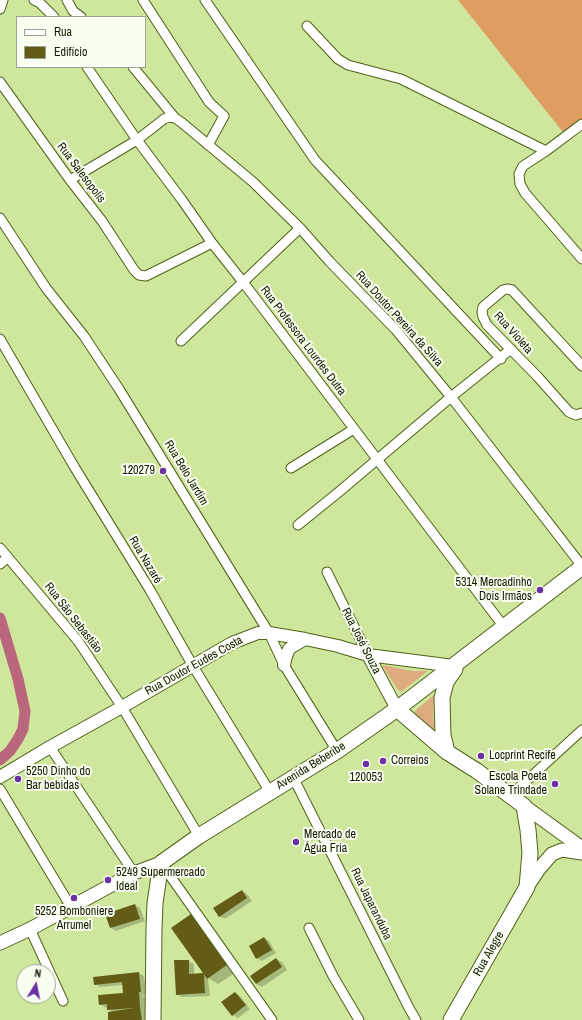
<!DOCTYPE html>
<html>
<head>
<meta charset="utf-8">
<style>
	body { margin:0 }
	#map { position:relative; width:582px; height:1020px; overflow:hidden; background:#cee79c; font-family:"Archivo Narrow",sans-serif }
	canvas { display:block }
	.legend { position:absolute; left:16px; top:16px; width:130px; height:52px; box-sizing:border-box; background:#f9fff0; border:1px solid #9da390; margin:0; padding:5px 7px; list-style:none; font-size:12px; color:#131a00 }
	.legend li { display:flex; align-items:center; gap:8px; height:20px }
	.legend b { width:20px; border:1px solid #9da390 }
	.north { position:absolute; left:16px; top:964px; width:40px; height:40px; box-sizing:border-box; background:#f9fff0; border:1px solid #9da390; border-radius:50%; rotate:10deg; font-size:11px; font-weight:700; line-height:16px; text-align:center; color:#131a00 }
	.north::after { content:''; display:block; margin:auto; width:14px; height:18px; background:#6c30a6; clip-path:polygon(50% 0,100% 100%,50% 72%,0 100%) }
</style>
</head>
<body>
<div id="map">
<canvas width="582" height="1020"></canvas>
<ul class="legend">
<li><b style="height:5px;background:#fff"></b>Rua</li>
<li><b style="height:11px;background:#635c16"></b>Edifício</li>
</ul>
<div class="north">N</div>
</div>
<script>
const ctx = document.querySelector('canvas').getContext('2d');
ctx.lineJoin = 'round';
function paint(path, color) {
  ctx.fillStyle = color;
  ctx.fill(path, 'evenodd');
}
function shape(rows) {
  const path = new Path2D();
  for (const r of rows) {
    path.moveTo(r[0], r[1]);
    for (let i = 2; i < r.length; i += 2) path.lineTo(r[i], r[i + 1]);
  }
  return path;
}
function strokePath(path, color, width, dash) {
  ctx.strokeStyle = color;
  ctx.lineWidth = width;
  ctx.lineCap = dash ? 'butt' : 'round';
  ctx.setLineDash(dash || []);
  ctx.stroke(path);
}
function label(font, color, halo, rows, align = 'center') {
  ctx.font = font + ' "Archivo Narrow",sans-serif';
  ctx.lineWidth = 4;
  ctx.setLineDash([]);
  ctx.textBaseline = 'middle';
  ctx.strokeStyle = halo;
  ctx.fillStyle = color;
  for (const [text, x, y, turn = 0] of rows) {
    ctx.save();
    ctx.translate(x, y);
    ctx.rotate((+turn || 0) * Math.PI / 180);
    ctx.textAlign = isNaN(turn) ? turn : align;
    if (halo) ctx.strokeText(text, 0, 0);
    ctx.fillText(text, 0, 0);
    ctx.restore();
  }
}
const green = shape([
	[383,665,412,671,428,671,401,692,398,690,383,667],
	[434,695,433,716,435,735,413,715,416,710]
]);
const forest = shape([
	[458,0,582,0,582,124,566,136]
]);
const shadow = shape([
	[242,891,247,894,252,901,225,919,219,916],
	[135,905,140,908,145,921,116,931,111,928],
	[191,915,202,921,238,971,218,984,208,978,210,996,182,997,177,994,188,961,194,964,194,975,205,974],
	[264,938,269,941,276,953,262,961,257,958],
	[276,959,282,962,287,970,262,987,256,984],
	[139,973,144,976,146,995,142,995,147,998,150,1020,109,1020,113,1012,100,1004,124,994,123,985,100,987,95,984],
	[235,993,240,996,250,1009,238,1018,233,1015]
]);
const canal = shape([
	[0,618,18,679,25,711,23,729,18,739,10,751,0,760]
]);
const building = shape([
	[242,890,247,898,219,917,213,908],
	[135,904,140,919,110,928,105,914],
	[191,914,227,965,207,979,204,974,205,993,176,995,174,960,189,960,189,974,203,973,171,928],
	[264,937,272,950,256,959,249,946],
	[276,958,282,967,256,984,250,976],
	[139,972,141,992,139,992,140,1007,142,1020,108,1020,108,1012,134,1008,107,1010,107,1004,99,1005,98,995,123,993,122,982,94,985,93,977],
	[235,992,246,1005,232,1016,221,1002]
]);
const minor = shape([
	[34,0,40,3,54,17],
	[67,0,73,11,81,17],
	[143,0,209,102,224,116,208,145],
	[205,0,315,160,501,359],
	[0,9,3,0],
	[307,26,338,59,348,65,401,79,546,151],
	[87,67,137,140,182,200,212,243,243,282,504,627],
	[133,67,175,118],
	[0,82,70,180,102,221,134,270,139,275,146,276,212,243],
	[582,124,546,151,523,166,519,174,520,184,525,193,582,259],
	[70,180,137,140,164,119,169,117,175,118,181,122,253,182,300,228,330,262,396,330,451,397,582,566],
	[0,218,46,288,84,336,119,389,269,633,284,665,337,751],
	[0,339,75,468,150,590,193,666,270,792],
	[181,341,300,228],
	[582,366,512,290,507,289,503,290,483,307,482,312,483,317,487,325,537,376,569,412,576,415,582,413],
	[291,468,354,429],
	[298,525,340,491,451,397,511,349],
	[0,548,78,641,122,707,199,836],
	[0,564,8,557],
	[327,572,368,655],
	[50,747,134,873],
	[293,777,409,1008,416,1020],
	[0,789,71,907],
	[510,796,582,730],
	[161,863,272,1020],
	[309,928,333,976,359,1020],
	[30,929,63,1001]
]);
const tertiary = shape([
	[368,655,397,709],
	[284,665,286,656,289,649,293,646,305,639],
	[0,777,50,747,122,707,232,643,258,633,269,633,305,639,338,646,368,655,454,666]
]);
const secondary = shape([
	[524,806,582,848],
	[527,887,539,869,552,854,562,850,582,853],
	[0,943,30,929,134,873,161,863]
]);
const primary = shape([
	[397,709,447,752,477,771,524,806,528,830,530,853,527,887,451,1020],
	[447,752,443,735,442,698,446,682,455,669],
	[153,1020,154,929,155,903,161,863,199,836,337,751,397,709,582,567]
]);
const markers = [
	[163,471,4,"#6c30a6"],
	[540,590,4,"#6c30a6"],
	[481,756,4,"#6c30a6"],
	[383,761,4,"#6c30a6"],
	[366,764,4,"#6c30a6"],
	[18,779,4,"#6c30a6"],
	[555,784,4,"#6c30a6"],
	[296,842,4,"#6c30a6"],
	[108,880,4,"#6c30a6"],
	[74,898,4,"#6c30a6"]
];
const streetNames = [
	["Rua Salesopolis",81,173,53],
	["Rua Doutor Pereira da Silva",399,319,48],
	["Rua Violeta",513,333,48],
	["Rua Professora Lourdes Dutra",303,341,53],
	["Rua Belo Jardim",186,473,59],
	["Rua Nazaré",145,560,59],
	["Rua São Sebastião",73,618,52],
	["Rua José Souza",361,641,63],
	["Rua Doutor Eudes Costa",194,666,-29],
	["Avenida Beberibe",311,766,-32],
	["Rua Japaranduba",371,904,64],
	["Rua Alegre",489,954,-60]
];
const poiNames = [
	["120279",155,471,"right"],
	["5314 Mercadinho",532,583,"right"],
	["Dois Irmãos",532,597,"right"],
	["Locprint Recife",489,756],
	["Correios",391,761],
	["5250 Dinho do",26,772],
	["Bar bebidas",26,786],
	["Escola Poeta",547,777,"right"],
	["Solane Trindade",547,791,"right"],
	["120053",366,778,"center"],
	["Mercado de",304,835],
	["Água Fria",304,849],
	["5249 Supermercado",116,873],
	["Ideal",116,887],
	["5252 Bomboniere",74,912,"center"],
	["Arrumel",74,926,"center"]
];
paint(green, '#ddab7d');
paint(forest, '#df9e61');
paint(shadow, '#0003');
strokePath(canal, '#ba667d', 11);
paint(building, '#635c16');
strokePath(minor, '#4e6218', 11);
strokePath(tertiary, '#4e6218', 14);
strokePath(secondary, '#4e6218', 15);
strokePath(primary, '#4e6218', 17);
strokePath(minor, '#fff', 9);
strokePath(tertiary, '#fff', 12);
strokePath(secondary, '#fff', 13);
strokePath(primary, '#fff', 15);
for (const [x, y, r, color] of markers) {
  const dot = new Path2D();
  dot.arc(x, y, r, 0, 2 * Math.PI);
  ctx.fillStyle = color;
  ctx.fill(dot);
  strokePath(dot, '#f9fff0', 1.5);
}
label('12px', '#131a00', '#f9fff0', streetNames);
label('12px', '#131a00', '#f9fff0', poiNames, 'left');
</script>
</body>
</html>
